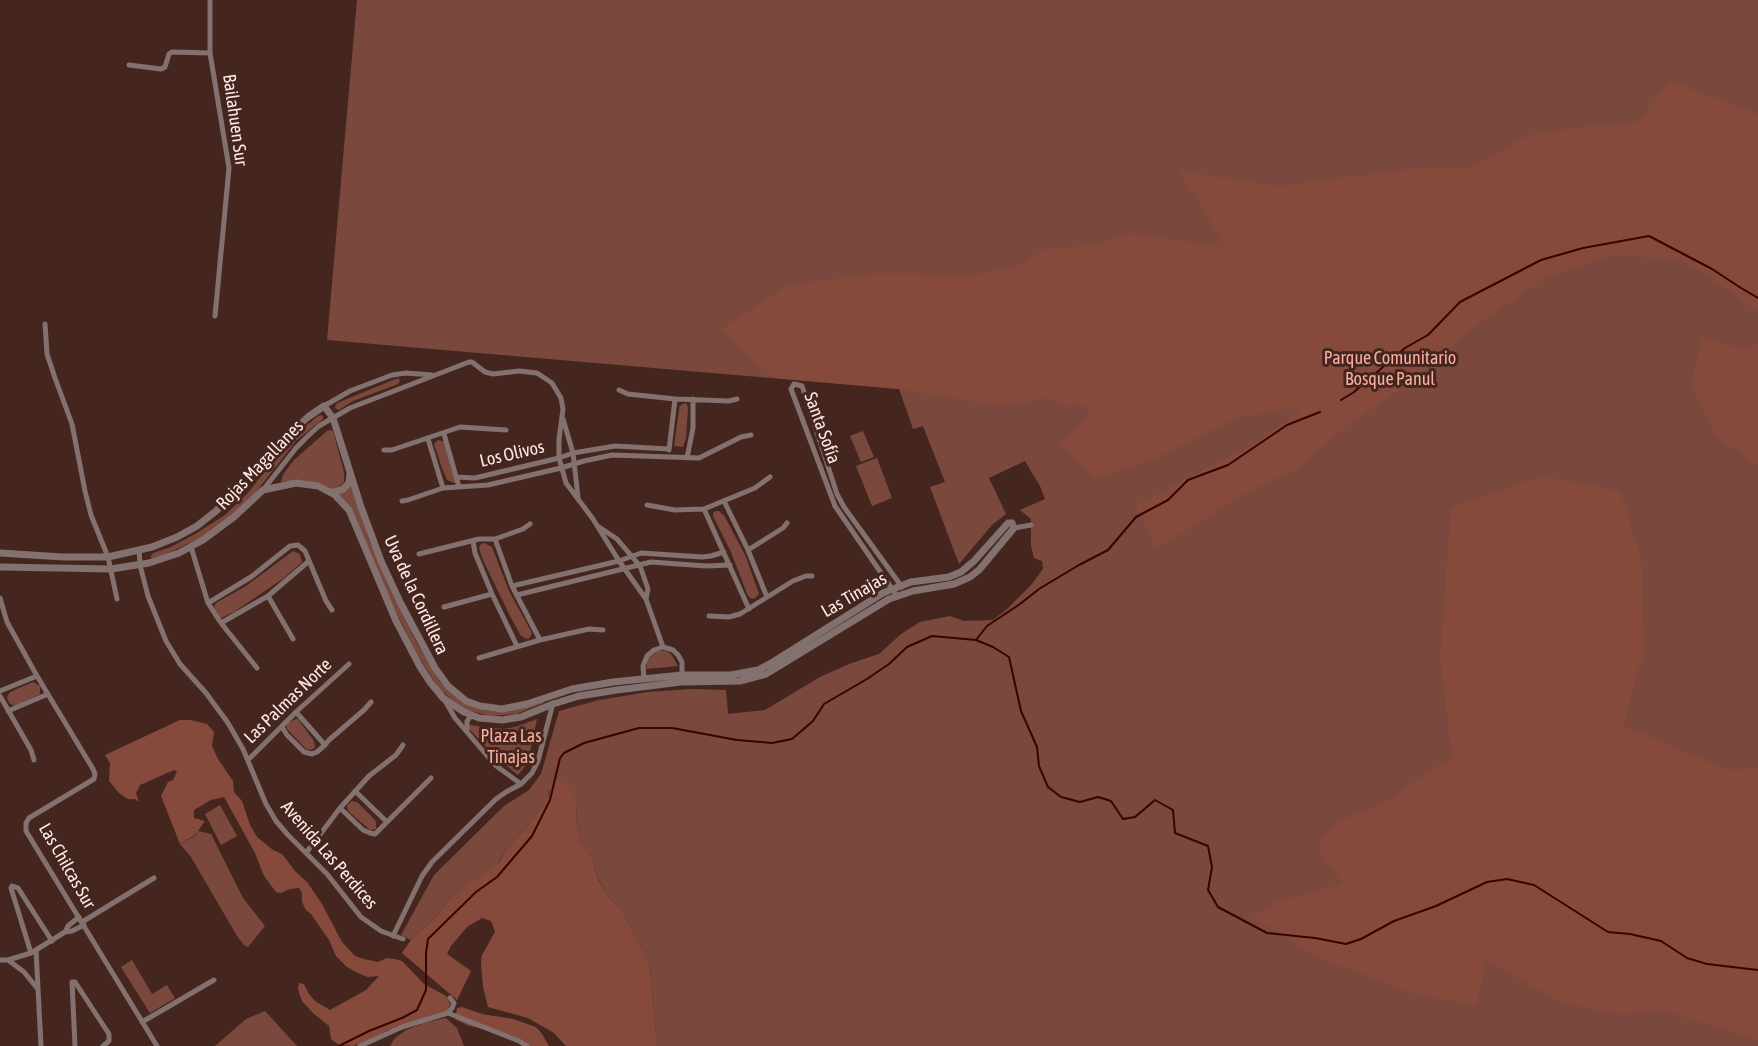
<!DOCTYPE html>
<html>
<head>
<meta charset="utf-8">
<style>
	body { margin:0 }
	canvas { display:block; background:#44261f }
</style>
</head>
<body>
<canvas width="1758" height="1046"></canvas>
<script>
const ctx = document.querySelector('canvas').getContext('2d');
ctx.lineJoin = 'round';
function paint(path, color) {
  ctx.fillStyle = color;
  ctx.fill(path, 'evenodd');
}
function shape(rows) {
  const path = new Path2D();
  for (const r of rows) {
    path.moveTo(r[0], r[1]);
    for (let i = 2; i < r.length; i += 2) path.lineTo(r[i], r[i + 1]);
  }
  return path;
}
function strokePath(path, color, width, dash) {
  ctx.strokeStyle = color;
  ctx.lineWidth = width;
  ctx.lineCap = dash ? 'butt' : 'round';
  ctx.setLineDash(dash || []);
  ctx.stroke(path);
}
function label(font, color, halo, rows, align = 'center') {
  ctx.font = font + ' "Asap Condensed",sans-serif';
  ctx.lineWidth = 6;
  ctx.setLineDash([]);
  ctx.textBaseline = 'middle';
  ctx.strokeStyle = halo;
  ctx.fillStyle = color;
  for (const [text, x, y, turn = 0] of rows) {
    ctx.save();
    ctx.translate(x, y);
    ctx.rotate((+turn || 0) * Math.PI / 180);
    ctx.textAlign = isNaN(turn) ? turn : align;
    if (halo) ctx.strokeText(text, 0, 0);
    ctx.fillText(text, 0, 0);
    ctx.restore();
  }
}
const green = shape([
	[357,0,1758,0,1758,1046,657,1046,650,969,644,951,622,911,608,896,598,878,592,858,582,843,576,820,577,801,549,790,548,798,526,828,508,847,497,864,452,896,439,914,411,940,401,935,434,875,504,806,529,790,541,774,559,711,599,700,648,692,692,689,726,690,728,714,765,710,820,677,849,664,879,654,901,634,920,622,950,616,964,621,993,620,1007,609,1032,584,1043,569,1042,561,1034,558,1031,546,1031,519,1020,510,1045,499,1040,486,1025,461,989,478,1006,514,992,525,959,564,930,487,945,482,923,426,913,429,899,389,327,340],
	[398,378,400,381,398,384,353,401,339,410,335,408,336,404,342,401],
	[685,403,687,404,688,409,686,438,683,447,674,446,679,410,680,406],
	[321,415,323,416,323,419,296,441,252,497,236,512,202,537,166,554,153,558,150,557,153,553,171,547,197,533,225,515,248,493,271,463,296,434,318,416],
	[328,430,333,431,344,472,344,482,341,485,335,489,329,489,301,480,281,482,283,475,293,461],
	[863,431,874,457,861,462,850,436],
	[438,440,444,442,455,482,454,483,447,480,442,468,434,444],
	[877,458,892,498,872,506,856,466],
	[351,486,368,537,388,585,418,645,440,682,446,688,478,709,489,711,501,712,543,702,544,703,516,714,491,716,466,710,440,690,418,656,390,600,353,511,340,495,339,494],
	[716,511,719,511,725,517,746,557,759,594,755,598,752,599,748,596,731,552,713,516,713,513],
	[484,543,492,547,509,591,532,633,530,638,527,639,521,636,510,616,482,558,479,548,481,544],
	[293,551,300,554,302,562,284,578,234,612,221,618,216,614,214,607,216,603,246,586],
	[657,651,666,651,671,654,678,666,646,669,648,659],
	[33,682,40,686,40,694,15,706,9,703,7,697,10,692],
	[296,719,298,719,314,741,315,748,311,750,306,749,287,729,286,726,288,723],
	[537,719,529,757,525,766,518,775,498,759,468,728,468,725,470,725,503,729,515,727],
	[352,801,357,802,375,820,376,822,376,829,370,830,348,811,347,805],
	[220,805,237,836,221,845,205,814],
	[198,831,211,834,243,898,265,926,248,947,244,945,237,936,191,857,180,844,195,836],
	[132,960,152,994,167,985,175,998,150,1013,121,967],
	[265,1011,297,1046,215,1046,246,1019],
	[446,1018,457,1028,464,1046,390,1046,394,1039,406,1030,424,1023]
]);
const forest = shape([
	[1670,81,1758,114,1758,312,1718,283,1681,259,1614,256,1548,276,1481,322,1395,393,1344,428,1299,469,1257,487,1155,549,1136,505,1257,442,1303,409,1283,409,1234,419,1159,457,1097,478,1058,445,1085,420,1090,408,1073,405,1063,407,1048,398,1000,406,899,389,775,378,720,330,788,285,874,274,976,275,1024,264,1044,249,1089,246,1131,233,1227,248,1179,171,1278,186,1418,168,1471,167,1530,135,1581,127,1637,123],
	[1703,338,1748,349,1758,343,1758,465,1716,437,1691,384],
	[1541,476,1620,491,1641,558,1644,650,1623,725,1727,770,1758,768,1758,1040,1660,1010,1620,1015,1559,1001,1486,960,1476,1004,1417,995,1317,957,1252,917,1277,901,1343,884,1317,847,1339,821,1392,799,1427,772,1452,758,1440,658,1451,508],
	[180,720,191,720,207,724,214,732,212,746,218,759,233,781,234,792,242,801,250,825,257,837,273,850,282,854,295,871,307,882,322,904,342,942,355,956,364,959,378,962,387,958,395,959,402,961,424,984,446,996,450,1004,447,1012,386,1031,371,1040,353,1046,339,1045,331,1039,329,1026,313,1013,302,1001,298,989,299,983,304,984,309,994,315,1001,330,1010,366,990,379,976,368,977,360,974,347,967,336,956,329,940,311,914,306,910,302,902,302,893,299,888,290,889,281,893,276,892,264,876,255,853,224,797,211,800,194,810,194,818,205,821,195,835,180,844,161,796,168,782,173,780,177,771,174,770,140,785,136,793,139,802,135,799,128,799,119,793,109,781,110,763,105,755],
	[553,781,564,782,573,793,577,801,576,820,582,843,592,858,598,879,608,896,622,911,644,951,650,969,657,1046,566,1046,554,1033,528,1018,488,1007,483,987,481,963,482,955,495,932,491,921,482,918,467,927,451,946,447,954,471,971,457,1000,402,953,411,940,439,914,452,896,499,862,508,847,526,828,548,798],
	[462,1007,482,1014,513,1019,536,1027,542,1034,549,1046,530,1046,515,1037,467,1025,455,1019,457,1008]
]);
const stream = shape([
	[1341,400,1354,392,1405,348,1428,335,1460,302,1541,260,1583,248,1649,236,1712,269,1741,288,1758,298],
	[976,640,987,626,1020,604,1039,589,1079,565,1108,550,1136,517,1168,500,1188,480,1228,465,1287,425,1320,412],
	[339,1046,369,1031,402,1018,417,1010,426,990,426,953,428,939,476,892,497,877,532,836,550,800,560,758,564,753,584,743,639,728,672,728,737,740,772,743,792,739,813,721,824,704,867,679,889,664,907,647,932,636,976,640,993,647,1009,657,1021,711,1037,747,1039,766,1048,787,1061,797,1080,802,1098,797,1111,801,1123,819,1135,817,1155,800,1173,810,1175,833,1208,846,1212,867,1208,890,1218,907,1267,933,1315,938,1346,944,1361,939,1394,921,1436,906,1487,882,1507,879,1534,885,1608,932,1630,934,1661,941,1687,958,1707,964,1758,970]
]);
const minor = shape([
	[210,0,210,53,229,168,215,316],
	[129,65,161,69,165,67,169,54,172,52,210,53],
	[45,324,47,354,55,378,72,424,85,491,91,515,108,557,117,599],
	[619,390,628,394,675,399,729,401,737,399],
	[324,406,350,391,392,375,406,373,432,375],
	[563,419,573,453,578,497],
	[444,434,459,487],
	[428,439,443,488],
	[384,450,392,450,460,427,506,430],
	[669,450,675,399],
	[687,458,693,428,693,399],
	[457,477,475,478,559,458,573,453,615,446,669,449],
	[263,490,296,448,309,435,319,426,350,408,469,362,472,362,485,372,493,374,519,371,537,373,552,383,561,398,563,409,559,439,559,458,566,483,593,519,619,561,646,599,663,647],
	[402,501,408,500,443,488,488,485,561,468,584,461,612,455,699,458,741,437,751,435],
	[724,501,748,550,767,597],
	[647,505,675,510,704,509,755,488,770,477],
	[704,509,749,609],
	[599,527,617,539,640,566,648,589,646,599],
	[1014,528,1031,525],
	[495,539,512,586,540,640],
	[473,541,475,553,492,594,517,646],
	[191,547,208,603,221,623,257,668],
	[139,550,140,565,148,596,166,641,180,664,206,693,228,723,243,749,266,804,276,821,288,835,327,874,361,917,381,931,403,939],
	[748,550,783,528,787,523],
	[419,554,479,539,495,539,523,529,530,524],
	[512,586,619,561,641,553,702,557,711,556,724,552],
	[517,595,651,562,706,566,730,565],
	[268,596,293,639],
	[897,596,835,506,791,389,794,384,802,386,837,494,844,507,902,587],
	[0,598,7,622,37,676,93,769,95,774,94,779,29,818,26,823,26,831,157,1046],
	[208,603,251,577,290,546,298,545,305,551,326,601,332,610],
	[444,607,492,594],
	[709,616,729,617,740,614,793,581,806,576,812,576],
	[221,623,268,596,309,561],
	[479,658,540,640,589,629,603,630],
	[644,678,643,666,647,656,654,650,663,647,673,650,678,655,682,662,682,675],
	[0,691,37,676],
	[0,696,31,750,34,760],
	[444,699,455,718,495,765,521,784],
	[8,711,48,694],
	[296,712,325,745],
	[282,727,287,735,304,752,312,754,317,752,325,745,329,740,364,710,371,702],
	[467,730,467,721,472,715],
	[248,760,296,712,349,664],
	[355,791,387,822],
	[340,808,363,830,370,833,375,834,431,778],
	[306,853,340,808,369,776,396,755,403,745],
	[12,886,11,888,31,953],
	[12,886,18,888,52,941],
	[79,917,68,926,65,932,72,931,84,925],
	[82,922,154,878],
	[393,936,422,876,432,862,496,799,506,792,521,784,532,773,538,761,553,703],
	[36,950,41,1046],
	[0,960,8,960,31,953,65,932],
	[8,960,24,972,37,988],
	[72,982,75,982,109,1034,109,1041,103,1046],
	[72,982,75,1046],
	[448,1013,519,1041,527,1046],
	[142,1022,214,980],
	[360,1046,402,1027,448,1013,452,1008,454,1003,450,998]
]);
const tertiary = shape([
	[331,492,335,492,343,489,349,483,350,474],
	[0,553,63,557,108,557,152,547,177,537,197,526,216,511,281,441,308,417,324,406,333,418,361,507,381,561,400,602,435,668,448,686,466,701,480,706,502,709,527,704,572,689,613,682,682,675,731,675,758,670,773,662,883,593,911,582,949,577,961,572,974,561,1008,523,1012,523],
	[0,567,111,569,149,563,179,553,203,540,234,517,263,490,296,483,318,486,335,495,349,510,396,621,419,665,430,682,443,698,464,712,479,718,502,720,521,717,553,704,579,696,617,690,681,682,740,681,766,674,889,599,913,591,954,584,970,577,979,570,1014,528,1012,523]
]);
const streetNames = [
	["Bailahuen Sur",235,120,82],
	["Santa Sofía",822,428,70],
	["Los Olivos",512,454,-13],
	["Rojas Magallanes",260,465,-46],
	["Uva de la Cordillera",416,595,65],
	["Las Tinajas",854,595,-30],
	["Las Palmas Norte",288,701,-44],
	["Avenida Las Perdices",329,855,49],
	["Las Chilcas Sur",67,866,60]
];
const parkNames = [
	["Parque Comunitario",1390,358],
	["Bosque Panul",1390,379],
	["Plaza Las",511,736],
	["Tinajas",511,757]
];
paint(green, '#7a483d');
paint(forest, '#864a3d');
strokePath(stream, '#390300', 2);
strokePath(minor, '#82716e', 5);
strokePath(tertiary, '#82716e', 7);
label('18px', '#fee9e4', '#44261f', streetNames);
label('18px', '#faae9d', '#44261f', parkNames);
</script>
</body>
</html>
